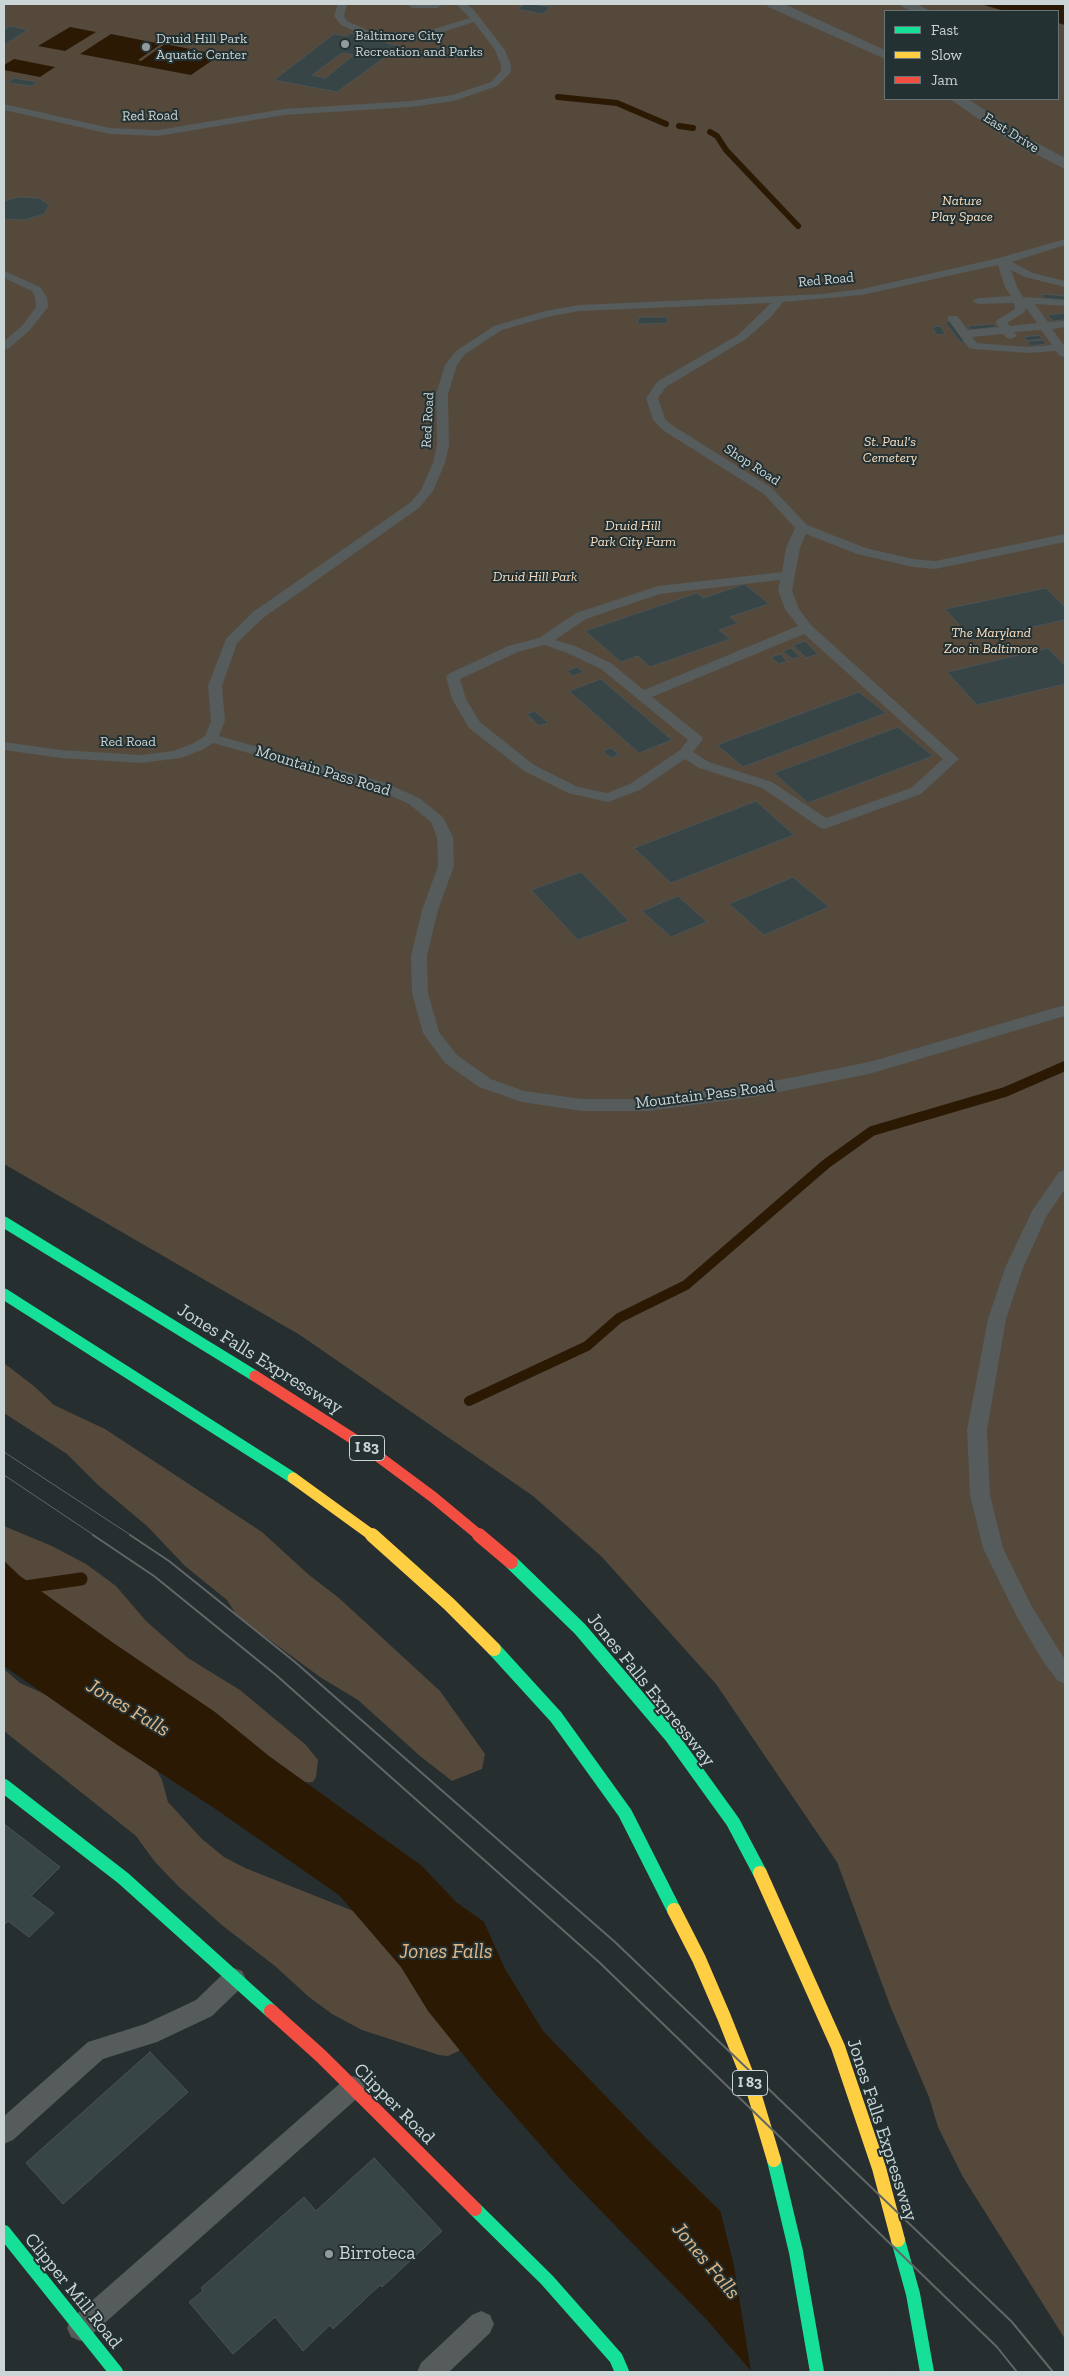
<!DOCTYPE html>
<html>
<head>
<meta charset="utf-8">
<style>
	body { margin:0 }
	#map { position:relative; width:1069px; height:2376px; overflow:hidden; background:#262e30; font-family:"Zilla Slab",serif }
	canvas { display:block }
	.frame { position:absolute; inset:0; border:5px solid #ccd5d6; pointer-events:none }
	.legend { position:absolute; left:884px; top:10px; width:175px; height:90px; box-sizing:border-box; background:#233133; border:1px solid #677374; margin:0; padding:6px 9px; list-style:none; font-size:15px; color:#ccd5d6 }
	.legend li { display:flex; align-items:center; gap:10px; height:25px }
	.legend b { width:25px; border:1px solid #677374 }
</style>
</head>
<body>
<div id="map">
<canvas width="1069" height="2376"></canvas>
<div class="frame"></div>
<ul class="legend">
<li><b style="height:6px;background:#16e098"></b>Fast</li>
<li><b style="height:6px;background:#ffcf43"></b>Slow</li>
<li><b style="height:6px;background:#f24e42"></b>Jam</li>
</ul>
</div>
<script>
const ctx = document.querySelector('canvas').getContext('2d');
ctx.lineJoin = 'round';
function paint(path, color) {
  ctx.fillStyle = color;
  ctx.fill(path, 'evenodd');
}
function shape(rows) {
  const path = new Path2D();
  for (const r of rows) {
    path.moveTo(r[0], r[1]);
    for (let i = 2; i < r.length; i += 2) path.lineTo(r[i], r[i + 1]);
  }
  return path;
}
function strokePath(path, color, width, dash) {
  ctx.strokeStyle = color;
  ctx.lineWidth = width;
  ctx.lineCap = dash ? 'butt' : 'round';
  ctx.setLineDash(dash || []);
  ctx.stroke(path);
}
function label(font, color, halo, rows, align = 'center') {
  ctx.font = font + ' "Zilla Slab",serif';
  ctx.lineWidth = 4;
  ctx.setLineDash([]);
  ctx.textBaseline = 'middle';
  ctx.strokeStyle = halo;
  ctx.fillStyle = color;
  for (const [text, x, y, turn = 0] of rows) {
    ctx.save();
    ctx.translate(x, y);
    ctx.rotate((+turn || 0) * Math.PI / 180);
    ctx.textAlign = isNaN(turn) ? turn : align;
    if (halo) ctx.strokeText(text, 0, 0);
    ctx.fillText(text, 0, 0);
    ctx.restore();
  }
}
const green = shape([
	[4,4,1065,4,1065,2339,963,2177,938,2127,929,2097,891,2008,837,1862,716,1684,602,1557,533,1496,300,1335,4,1164],
	[885,11,1058,11,1058,99,885,99],
	[4,1363,35,1387,54,1405,105,1429,262,1532,309,1575,339,1598,440,1691,485,1754,482,1769,452,1781,420,1756,358,1700,320,1677,237,1616,227,1600,185,1566,147,1526,98,1485,67,1454,4,1413],
	[4,1526,52,1546,86,1564,116,1586,146,1621,188,1658,240,1690,306,1745,318,1760,316,1777,313,1782,290,1783,4,1608],
	[4,1669,20,1683,49,1696,153,1763,162,1780,168,1802,202,1839,224,1857,245,1868,361,1914,462,2043,459,2051,448,2056,439,2055,362,2030,332,2014,309,1997,275,1966,223,1926,179,1887,155,1862,136,1836,121,1824,4,1731]
]);
const water = shape([
	[980,4,1065,4,1065,25,1058,23,1058,11,1005,11],
	[70,27,96,32,65,51,38,46],
	[111,34,161,44,138,60,141,61,165,44,220,55,191,75,80,54],
	[14,59,55,67,40,77,4,70,4,65],
	[4,1561,20,1576,112,1642,215,1712,269,1756,422,1866,456,1902,484,1922,505,1969,543,2031,647,2139,781,2271,752,2372,706,2319,572,2181,486,2083,428,2011,401,1967,339,1895,214,1808,116,1744,4,1666]
]);
const pier = shape([
	[719,2206,783,2269,892,2372,751,2372,734,2266]
]);
const streamFar2 = shape([
	[558,97,617,103,666,124],
	[679,126,693,128],
	[710,132,717,136,726,150,798,226]
]);
const streamFar1 = shape([
	[469,1401,587,1346,619,1318,686,1285,826,1164,872,1131,1005,1092,1065,1066]
]);
const stream = shape([
	[4,1590,81,1579]
]);
const building = shape([
	[525,4,532,4,551,7,542,14,517,9,525,4],
	[10,26,28,30,4,45,4,30,10,26],
	[351,33,390,40,386,43,400,46,337,92,274,80,334,34,347,36,351,33],
	[342,53,354,55,325,78,312,75,342,53],
	[14,78,37,82,32,86,8,83,14,78],
	[18,197,39,198,49,205,44,214,25,220,4,219,4,201,18,197],
	[1042,294,1065,296,1065,300,1042,298,1042,294],
	[1065,313,1065,320,1053,321,1047,315,1065,313],
	[643,317,667,317,668,323,638,324,638,318,643,317],
	[950,321,965,342,960,342,945,322,950,321],
	[993,324,996,327,971,330,968,326,993,324],
	[941,326,945,334,937,335,932,327,941,326],
	[1039,335,1042,339,1027,341,1024,337,1039,335],
	[1043,340,1046,344,1030,346,1027,341,1043,340],
	[745,584,769,604,730,617,738,623,719,630,730,639,650,667,638,656,621,662,585,631,697,593,703,598,745,584],
	[1046,588,1065,607,1065,620,973,640,945,609,1046,588],
	[805,641,818,654,806,658,793,645,805,641],
	[791,648,800,657,792,659,783,651,791,648],
	[1048,648,1065,666,1065,684,977,705,947,672,1048,648],
	[780,654,787,661,779,664,771,657,780,654],
	[577,667,583,672,573,676,567,671,577,667],
	[601,679,672,740,639,753,569,691,601,679],
	[859,692,886,713,743,767,717,745,859,692],
	[535,711,548,723,539,726,527,714,535,711],
	[898,727,933,756,808,803,774,773,898,727],
	[611,748,619,754,611,758,603,751,611,748],
	[756,801,794,835,671,883,634,848,756,801],
	[581,872,629,921,578,940,531,890,581,872],
	[793,877,829,907,764,935,729,904,793,877],
	[678,896,707,922,671,937,642,911,678,896],
	[4,1824,60,1867,31,1896,54,1913,29,1937,8,1921,4,1925,4,1824],
	[150,2052,188,2092,63,2204,26,2163,150,2052],
	[374,2158,442,2231,382,2287,380,2285,333,2329,330,2325,303,2351,275,2317,233,2354,189,2302,203,2291,201,2288,304,2197,316,2211,374,2158]
]);
const lane = shape([
	[338,4,347,4,344,16,347,21,367,30,382,33,424,32,470,18,456,4,466,4,473,9,505,50,511,65,511,72,497,86,454,101,411,107,284,115,158,136,110,134,4,110,4,104,110,128,158,130,284,109,411,101,452,95,491,82,501,71,501,65,495,50,474,22,425,38,382,39,361,34,341,25,334,16,338,4],
	[1065,239,1065,245,1012,262,1033,273,1065,281,1065,287,1025,277,1011,270,1017,287,1023,297,1065,300,1065,306,1035,304,1048,322,1065,321,1065,327,1052,329,1063,344,1065,344,1065,357,1060,356,1056,351,1028,353,973,349,969,348,960,336,947,318,949,316,957,316,968,330,999,327,995,322,997,320,1015,309,1014,303,978,304,972,301,978,298,1011,296,1005,287,998,265,862,295,783,302,771,317,746,339,666,387,658,398,665,419,672,425,772,488,807,525,866,548,913,559,935,561,1065,534,1065,542,935,569,913,567,857,554,806,534,800,548,792,590,799,609,811,625,959,759,921,794,824,829,819,827,762,788,699,768,685,759,640,790,608,802,568,793,524,771,469,728,452,699,446,677,448,674,508,646,539,638,576,613,658,586,782,572,786,548,795,528,764,494,664,431,653,420,646,398,658,381,738,335,771,303,579,311,547,317,502,330,464,355,457,365,448,394,449,445,445,463,433,491,419,508,263,618,237,643,222,686,225,721,219,736,386,783,419,798,443,817,453,837,454,866,438,910,427,956,428,993,439,1032,457,1055,491,1079,524,1091,582,1099,648,1099,754,1085,869,1062,1065,1005,1065,1016,869,1074,754,1097,648,1111,582,1111,522,1102,479,1087,445,1063,423,1033,412,993,411,956,422,910,438,866,437,837,431,822,409,804,376,789,213,743,202,750,181,758,141,763,61,758,4,750,4,742,61,750,141,755,173,751,192,744,205,736,211,721,208,686,226,639,253,612,411,502,421,490,433,463,437,445,436,394,445,365,456,351,494,326,545,311,579,305,822,294,862,289,999,258,1065,239],
	[1026,308,1037,323,1010,326,1007,323,1025,312,1026,308],
	[1041,330,1052,345,1028,347,977,343,972,337,1003,334,1007,338,1011,339,1017,336,1014,332,1041,330],
	[780,580,778,590,785,609,798,626,644,690,611,663,575,646,555,640,586,619,660,594,780,580],
	[804,634,943,759,911,788,826,818,772,782,709,762,693,752,703,739,701,736,652,697,804,634],
	[544,645,565,652,601,669,688,740,680,750,630,784,607,793,578,787,534,765,480,722,466,699,460,679,518,652,544,645],
	[4,271,40,287,47,297,48,307,30,330,8,349,4,350,4,341,22,326,36,307,35,297,32,291,4,278,4,271],
	[1065,1170,1065,1189,1046,1217,1023,1268,1006,1319,987,1430,990,1495,1003,1548,1031,1605,1065,1660,1065,1684,1058,1681,1044,1663,1017,1617,983,1548,970,1495,967,1430,988,1319,1005,1268,1032,1211,1059,1172,1065,1170],
	[234,1968,242,1971,246,1979,242,1987,212,2016,157,2042,103,2059,13,2140,4,2144,4,2116,88,2042,145,2024,196,2000,226,1971,234,1968],
	[353,2076,361,2079,365,2087,361,2095,89,2337,80,2341,71,2337,67,2328,71,2319,345,2079,353,2076],
	[481,2311,490,2315,494,2324,490,2333,449,2372,417,2372,421,2363,472,2315,481,2311]
]);
const street = shape([
	[406,4,444,4,437,8,413,8,406,4],
	[766,4,784,4,885,50,885,59,768,7,766,4],
	[898,4,917,4,930,11,911,11,898,4],
	[950,99,968,99,1024,136,1065,158,1065,169,1012,142,950,99]
]);
const fastFar1 = shape([
	[4,1222,255,1376],
	[4,1294,293,1478]
]);
const fast = shape([
	[511,1562,580,1629,671,1736,733,1822,760,1873],
	[494,1649,556,1717,625,1813,674,1910],
	[4,1786,123,1878,271,2011],
	[774,2160,796,2252,817,2372],
	[475,2209,547,2280,616,2358,622,2372],
	[4,2232,116,2372],
	[898,2240,913,2294,927,2372]
]);
const slowFar1 = shape([
	[293,1478,373,1536]
]);
const slow = shape([
	[372,1535,449,1604,494,1649],
	[760,1873,838,2047,879,2168,898,2240],
	[674,1910,699,1959,724,2017,754,2093,774,2160]
]);
const jamFar1 = shape([
	[255,1376,363,1445,433,1497,480,1536]
]);
const jam = shape([
	[479,1535,511,1562],
	[271,2011,321,2056,475,2209]
]);
const tramFar1 = shape([
	[4,1452,132,1536],
	[4,1475,95,1536]
]);
const tram = shape([
	[93,1535,154,1576,276,1675,600,1963,997,2347,1017,2372],
	[130,1535,169,1561,295,1662,615,1942,1012,2322,1053,2372]
]);
const markers = [
	[345,44,5,"#929b9c"],
	[146,47,5,"#929b9c"],
	[329,2254,5,"#929b9c"]
];
const farPoinames = [
	["Baltimore City",355,36],
	["Recreation and Parks",355,52],
	["Druid Hill Park",156,39],
	["Aquatic Center",156,55]
];
const farStreetnames = [
	["Red Road",150,116,-1],
	["East Drive",1011,133,32],
	["Red Road",826,280,-5],
	["Red Road",428,420,-87],
	["Shop Road",752,465,33],
	["Red Road",128,742]
];
const farParknames = [
	["Nature",962,201],
	["Play Space",962,217],
	["St. Paul's",890,442],
	["Cemetery",890,458],
	["Druid Hill",633,526],
	["Park City Farm",633,542],
	["Druid Hill Park",535,577],
	["The Maryland",991,633],
	["Zoo in Baltimore",991,649]
];
const shields = [
	[367,1448,35],
	[750,2083,35]
];
const shieldNames = [
	["I 83",367,1448],
	["I 83",750,2083]
];
const streetNames = [
	["Mountain Pass Road",323,771,17],
	["Mountain Pass Road",705,1095,-7]
];
const nearStreetnames = [
	["Jones Falls Expressway",260,1359,32],
	["Jones Falls Expressway",651,1690,51],
	["Clipper Road",394,2104,45],
	["Jones Falls Expressway",882,2130,72],
	["Clipper Mill Road",73,2291,51]
];
const nearPoinames = [
	["Birroteca",339,2254]
];
const nearWaternames = [
	["Jones Falls",128,1708,31],
	["Jones Falls",446,1952],
	["Jones Falls",706,2261,50]
];
paint(green, '#55493b');
paint(water, '#2b1904');
paint(pier, '#262e30');
strokePath(streamFar2, '#2b1904', 6);
strokePath(streamFar1, '#2b1904', 10);
strokePath(stream, '#2b1904', 13);
paint(building, '#384547');
strokePath(building, '#4c5354', 1);
paint(lane, '#565b5b');
paint(street, '#565b5b');
strokePath(fastFar1, '#16e098', 11);
strokePath(fast, '#16e098', 14);
strokePath(slowFar1, '#ffcf43', 11);
strokePath(slow, '#ffcf43', 14);
strokePath(jamFar1, '#f24e42', 11);
strokePath(jam, '#f24e42', 14);
strokePath(tramFar1, '#626667', 1);
strokePath(tram, '#626667', 2);
for (const [x, y, r, color] of markers) {
  const dot = new Path2D();
  dot.arc(x, y, r, 0, 2 * Math.PI);
  ctx.fillStyle = color;
  ctx.fill(dot);
  strokePath(dot, '#233133', 2);
}
label('14px', '#ccd5d6', '#233133', farPoinames, 'left');
label('14px', '#ccd5d6', '#233133', farStreetnames);
label('italic 14px', '#f9dec1', '#233133', farParknames);
for (const [x, y, w] of shields) {
  const box = new Path2D();
  box.roundRect(x - w / 2, y - 12.5, w, 25, 4);
  ctx.fillStyle = '#233133';
  ctx.fill(box);
  strokePath(box, '#ccd5d6', 1);
}
label('bold 15px', '#ccd5d6', null, shieldNames);
label('16px', '#ccd5d6', '#233133', streetNames);
label('19px', '#ccd5d6', '#233133', nearStreetnames);
label('19px', '#ccd5d6', '#233133', nearPoinames, 'left');
label('italic 21px', '#e2b785', '#233133', nearWaternames);
</script>
</body>
</html>
